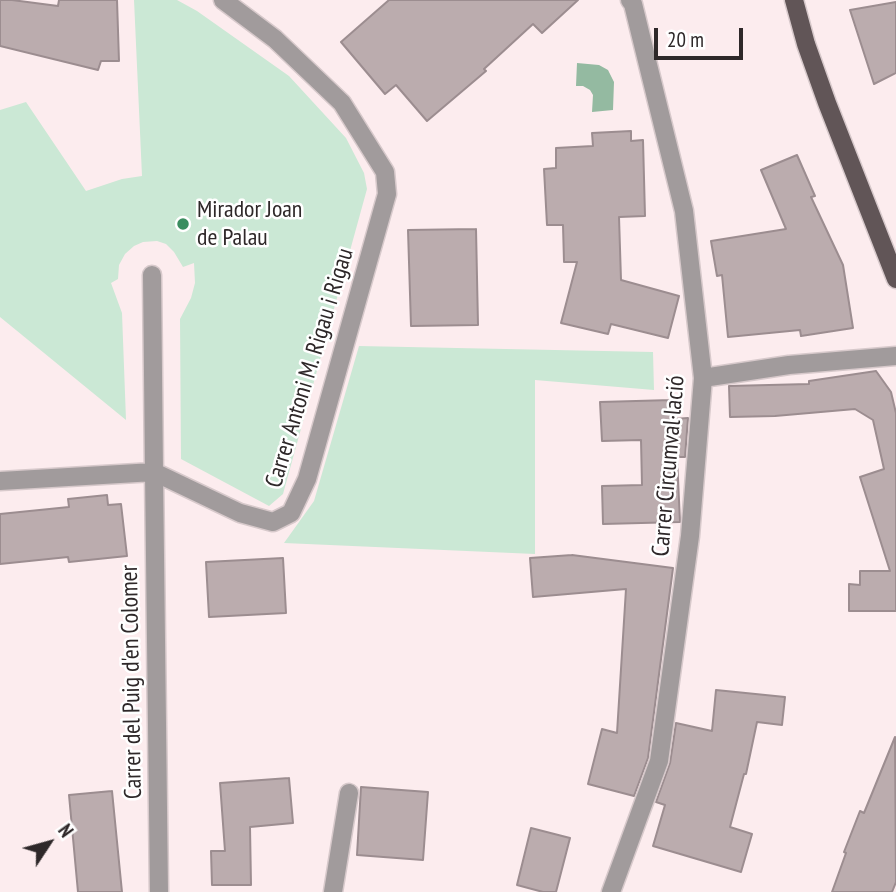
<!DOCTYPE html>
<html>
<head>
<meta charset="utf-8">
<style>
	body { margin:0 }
	#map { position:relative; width:896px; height:892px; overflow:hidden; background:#fcecee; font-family:"PT Sans Narrow",sans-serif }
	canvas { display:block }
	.north { position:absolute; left:14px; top:808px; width:70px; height:70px; -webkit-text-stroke:5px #fff; paint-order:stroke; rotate:54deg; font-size:19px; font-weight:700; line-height:28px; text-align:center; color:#2e2829 }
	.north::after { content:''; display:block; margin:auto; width:24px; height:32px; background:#2e2829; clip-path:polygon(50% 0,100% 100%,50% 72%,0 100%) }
	.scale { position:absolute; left:654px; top:28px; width:89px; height:32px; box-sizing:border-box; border:4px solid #2e2829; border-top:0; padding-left:9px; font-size:21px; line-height:24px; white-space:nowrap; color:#2e2829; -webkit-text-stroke:5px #fff; paint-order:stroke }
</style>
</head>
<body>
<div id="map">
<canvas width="896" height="892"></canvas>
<div class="north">N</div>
<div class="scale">20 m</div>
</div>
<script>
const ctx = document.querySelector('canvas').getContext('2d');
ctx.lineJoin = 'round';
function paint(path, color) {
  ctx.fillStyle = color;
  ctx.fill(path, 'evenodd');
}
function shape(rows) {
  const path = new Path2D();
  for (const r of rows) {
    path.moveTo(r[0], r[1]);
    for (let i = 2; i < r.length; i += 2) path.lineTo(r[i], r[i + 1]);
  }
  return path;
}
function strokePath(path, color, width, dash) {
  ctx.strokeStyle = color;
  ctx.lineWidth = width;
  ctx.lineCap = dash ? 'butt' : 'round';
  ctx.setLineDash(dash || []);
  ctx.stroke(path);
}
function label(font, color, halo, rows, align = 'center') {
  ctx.font = font + ' "PT Sans Narrow",sans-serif';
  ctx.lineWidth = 5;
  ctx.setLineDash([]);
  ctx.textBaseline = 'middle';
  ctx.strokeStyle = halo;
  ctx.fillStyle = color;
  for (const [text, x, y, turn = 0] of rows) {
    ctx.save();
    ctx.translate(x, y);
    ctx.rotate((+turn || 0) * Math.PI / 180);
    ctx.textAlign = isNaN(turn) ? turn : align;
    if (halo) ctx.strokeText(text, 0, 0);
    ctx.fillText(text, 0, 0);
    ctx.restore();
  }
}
const green = shape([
	[134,0,177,0,197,11,289,76,346,138,364,173,367,189,283,494,269,506,181,459,180,319,191,298,195,283,194,263,183,267,174,252,166,244,157,241,143,242,134,246,125,254,119,265,118,279,111,283,122,313,126,420,0,317,0,110,26,102,86,191,122,179,142,176],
	[359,346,653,352,654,390,535,380,535,554,284,543,314,501]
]);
const water = shape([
	[577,63,599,65,608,70,614,82,613,110,592,112,593,95,590,90,583,86,576,86]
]);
const building = shape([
	[0,0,12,0,58,6,59,0,117,0,119,61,101,61,98,70,0,46,0,0],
	[389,0,578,0,542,33,533,24,484,69,486,71,427,121,396,85,385,94,341,42,389,0],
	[896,2,896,73,874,84,850,10,896,2],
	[631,131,631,141,643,140,645,216,619,217,621,280,679,296,668,338,611,324,608,334,561,323,577,262,564,262,563,225,547,225,544,169,556,168,556,148,593,146,592,133,631,131],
	[797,155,815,196,811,197,843,265,853,328,801,336,800,330,728,337,722,275,717,276,711,241,786,229,761,170,797,155],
	[476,229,478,325,411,326,408,230,476,229],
	[876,371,891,392,896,413,896,611,849,611,849,584,860,585,860,571,890,571,860,477,884,469,873,420,855,409,775,416,730,417,729,386,809,384,809,381,876,371],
	[672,400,673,419,688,418,685,457,677,457,680,522,603,524,602,486,642,485,641,440,602,441,600,402,672,400],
	[107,495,108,505,121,504,127,556,69,562,68,557,0,564,0,514,69,507,68,499,107,495],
	[572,555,673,568,648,758,634,796,588,784,602,729,617,733,626,589,533,597,530,558,572,555],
	[283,558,286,613,209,617,206,562,283,558],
	[716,690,785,697,782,725,757,722,746,774,744,774,730,827,752,834,741,872,653,846,665,805,656,802,670,763,676,723,712,731,716,690],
	[895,737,896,882,892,892,832,892,846,853,844,852,860,811,864,813,895,737],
	[289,778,293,823,250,827,251,885,212,885,211,851,225,851,220,783,289,778],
	[361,787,428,792,423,860,357,855,361,787],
	[112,791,122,892,78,892,69,795,112,791],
	[531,828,570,838,556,892,543,892,517,885,531,828]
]);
const minor = shape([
	[152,275,154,472,240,513,273,522,291,513,307,479,387,194,385,172,342,103,275,39,223,0],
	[703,378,789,365,896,356],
	[0,481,154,472,159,892],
	[333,892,349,793],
	[611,892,659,761,690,536,703,378,684,211,633,4,630,0]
]);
const major = shape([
	[794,0,806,44,827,103,896,279]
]);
const markers = [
	[183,224,7,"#398d5f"]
];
const poiNames = [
	["Mirador Joan",197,210],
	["de Palau",197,238]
];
const streetNames = [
	["Carrer Antoni M. Rigau i Rigau",310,368,-73],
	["Carrer Circumval·lació",669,466,-85],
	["Carrer del Puig d'en Colomer",132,682,-91]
];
paint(green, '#cbe8d5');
paint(water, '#94baa1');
paint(building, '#bbacae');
strokePath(building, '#9c8d90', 2);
strokePath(minor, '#d7c9cb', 21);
strokePath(major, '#d7c9cb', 21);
strokePath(minor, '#a19b9c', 18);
strokePath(major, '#615557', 18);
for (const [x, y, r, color] of markers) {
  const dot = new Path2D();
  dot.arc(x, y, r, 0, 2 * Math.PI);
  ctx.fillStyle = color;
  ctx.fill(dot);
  strokePath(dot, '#fff', 2.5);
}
label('24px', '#2e2829', '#fff', poiNames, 'left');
label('24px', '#2e2829', '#fff', streetNames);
</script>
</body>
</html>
